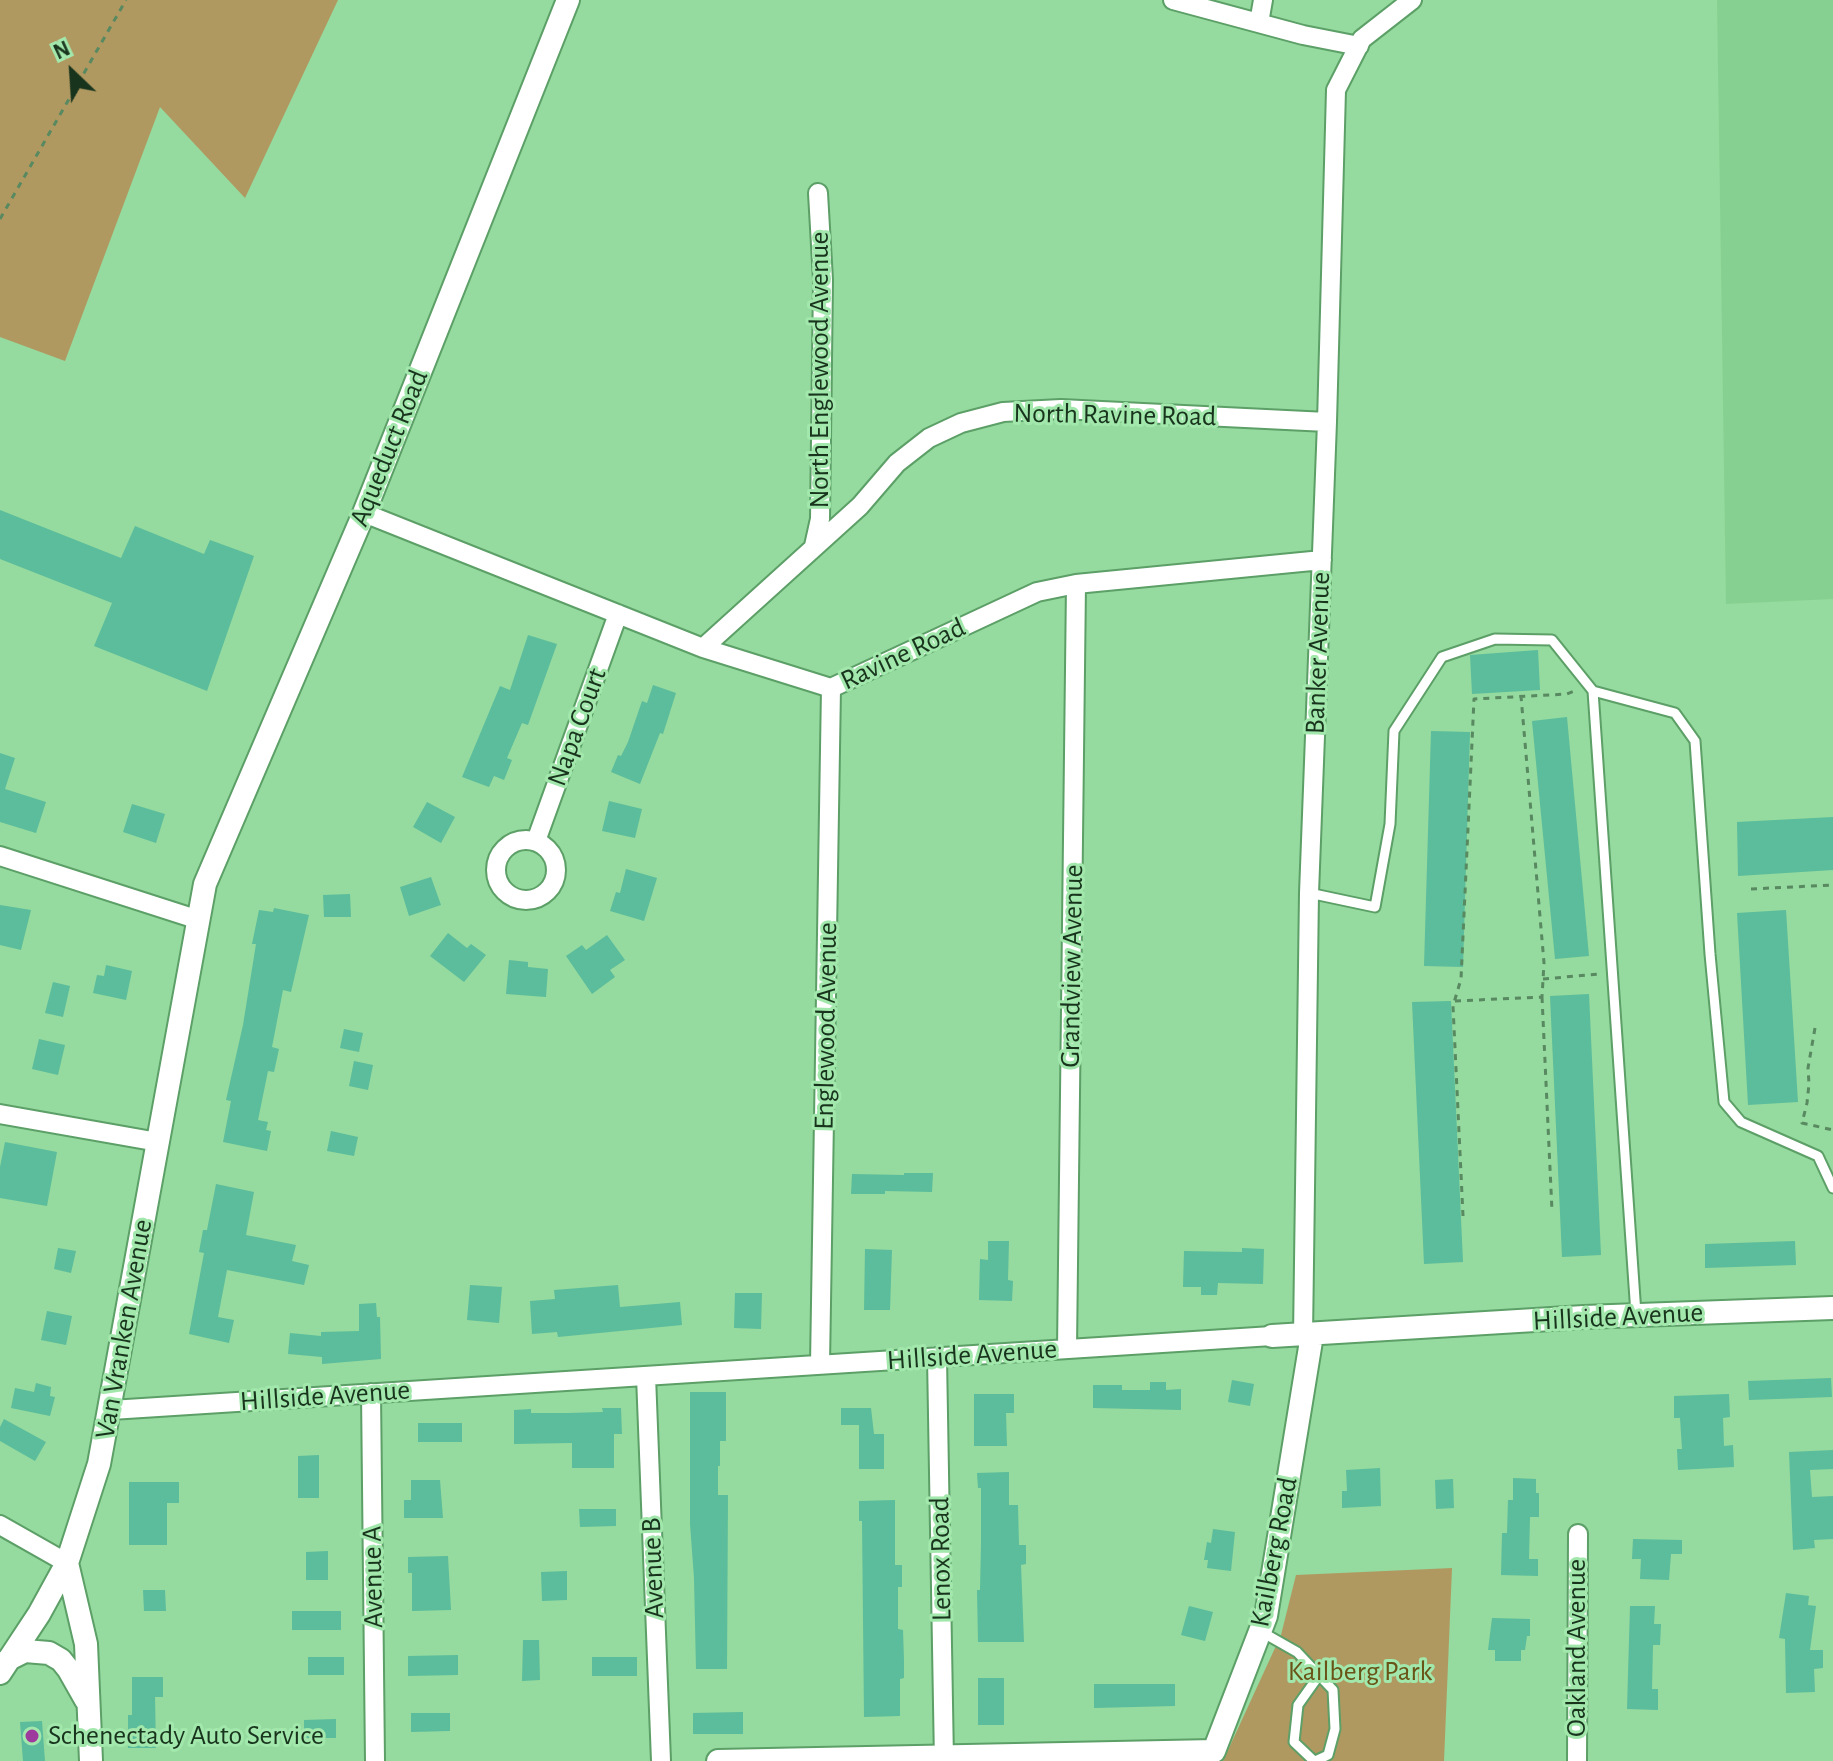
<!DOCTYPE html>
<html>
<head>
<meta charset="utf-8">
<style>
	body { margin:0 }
	#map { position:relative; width:1833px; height:1761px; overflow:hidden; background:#95da9f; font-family:"Alegreya Sans",sans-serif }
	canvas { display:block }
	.north { position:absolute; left:32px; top:32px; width:80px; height:80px; -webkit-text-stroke:6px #a2e7ab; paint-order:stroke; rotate:335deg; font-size:22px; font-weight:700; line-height:32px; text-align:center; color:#18341d }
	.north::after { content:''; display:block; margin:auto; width:28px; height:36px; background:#18341d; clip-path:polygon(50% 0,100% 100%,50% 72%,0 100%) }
</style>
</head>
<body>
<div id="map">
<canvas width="1833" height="1761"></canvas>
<div class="north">N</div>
</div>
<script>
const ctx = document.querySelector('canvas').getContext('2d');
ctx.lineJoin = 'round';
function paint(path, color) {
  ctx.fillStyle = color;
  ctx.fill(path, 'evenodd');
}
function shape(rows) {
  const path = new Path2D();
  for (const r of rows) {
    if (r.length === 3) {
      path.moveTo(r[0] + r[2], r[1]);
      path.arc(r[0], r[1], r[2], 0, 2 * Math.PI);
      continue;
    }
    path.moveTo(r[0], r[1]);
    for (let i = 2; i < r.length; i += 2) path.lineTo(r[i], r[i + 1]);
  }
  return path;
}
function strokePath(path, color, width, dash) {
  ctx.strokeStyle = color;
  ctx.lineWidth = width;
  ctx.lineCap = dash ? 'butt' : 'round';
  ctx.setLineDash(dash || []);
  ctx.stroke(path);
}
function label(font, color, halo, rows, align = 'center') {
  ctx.font = font + ' "Alegreya Sans",sans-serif';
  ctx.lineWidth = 6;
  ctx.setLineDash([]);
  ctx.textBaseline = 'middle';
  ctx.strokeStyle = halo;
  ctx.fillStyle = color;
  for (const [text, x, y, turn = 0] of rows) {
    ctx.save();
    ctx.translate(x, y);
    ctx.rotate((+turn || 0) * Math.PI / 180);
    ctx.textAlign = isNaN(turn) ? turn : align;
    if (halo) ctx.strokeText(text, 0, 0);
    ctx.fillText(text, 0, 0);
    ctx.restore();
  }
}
const built = shape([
	[1717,0,1833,0,1833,599,1726,604]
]);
const green = shape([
	[0,0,338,0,245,198,160,107,65,361,0,337],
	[1452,1568,1444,1761,1223,1761,1281,1635,1296,1575]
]);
const building = shape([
	[0,510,121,558,135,526,204,554,210,540,254,556,207,691,94,646,112,603,0,559],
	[528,635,557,644,528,725,522,723,507,758,512,760,504,780,494,776,489,787,462,777,500,686,510,690],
	[1538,650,1540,690,1472,694,1470,655],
	[653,685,676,693,663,734,660,733,640,784,611,772,618,755,621,756,628,742,642,701,647,703],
	[1567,717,1589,956,1555,959,1532,721],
	[1431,731,1470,732,1463,967,1424,966],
	[0,753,15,758,5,789,46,802,36,833,0,822],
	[609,801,642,809,635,838,602,831],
	[427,802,455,817,441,843,413,827],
	[132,804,165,814,156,843,123,832],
	[1833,817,1833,870,1738,876,1737,822],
	[626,869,657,878,644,921,610,911,616,892,620,893],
	[431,877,441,905,409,916,400,887],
	[350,894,351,917,324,917,323,895],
	[0,905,31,910,21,950,0,945],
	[274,908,309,915,291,992,283,990,272,1047,279,1049,274,1072,268,1071,258,1120,268,1122,266,1130,271,1131,267,1151,223,1142,231,1101,226,1100,243,1025,256,944,252,944,259,910,273,912],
	[1786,910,1798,1102,1748,1105,1737,913],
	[448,933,467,948,471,944,486,955,464,982,430,956],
	[607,935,625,960,610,970,615,977,592,994,566,956,582,945,586,950],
	[509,960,528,962,528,967,548,969,546,997,506,994],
	[106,965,132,971,126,1000,93,993,97,975,104,976],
	[53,982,70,986,63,1017,45,1013],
	[1589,994,1601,1255,1562,1257,1550,996],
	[1451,1001,1463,1262,1424,1264,1412,1002],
	[344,1029,363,1033,359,1052,340,1048],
	[39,1039,65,1045,58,1075,32,1069],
	[354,1061,373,1065,368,1090,349,1086],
	[331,1131,358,1137,354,1156,327,1151],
	[5,1142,57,1152,47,1206,0,1198,0,1167],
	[904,1173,933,1173,932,1192,885,1191,885,1194,851,1194,852,1174,904,1175],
	[216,1184,254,1192,246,1235,296,1245,292,1261,309,1265,304,1285,227,1270,218,1317,234,1320,229,1343,189,1334,204,1253,199,1252,203,1230,207,1230],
	[988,1241,1009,1241,1008,1280,1013,1281,1012,1301,979,1300,980,1259,988,1260],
	[1795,1241,1796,1265,1705,1268,1705,1244],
	[58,1248,76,1251,71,1273,54,1269],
	[1242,1248,1264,1249,1263,1284,1218,1283,1217,1295,1201,1295,1201,1287,1183,1287,1184,1251,1242,1252],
	[865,1249,892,1250,890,1310,864,1310],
	[470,1285,502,1287,499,1323,467,1320],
	[618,1285,620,1307,680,1302,682,1325,558,1337,557,1332,532,1334,530,1301,555,1299,554,1290],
	[735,1293,762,1293,761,1329,734,1328],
	[376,1303,377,1317,380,1317,381,1359,322,1364,322,1357,288,1354,290,1333,321,1336,321,1332,359,1331,359,1304],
	[47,1311,72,1316,66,1345,41,1340],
	[1831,1378,1832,1397,1749,1400,1748,1381],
	[1232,1380,1254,1384,1250,1406,1228,1402],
	[1150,1382,1166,1382,1166,1390,1181,1389,1181,1410,1093,1408,1093,1385,1122,1385,1122,1390,1150,1390],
	[36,1383,51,1387,50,1396,55,1397,50,1416,11,1408,15,1388,34,1392],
	[690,1392,726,1392,726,1441,720,1441,720,1466,718,1466,718,1495,728,1495,727,1669,696,1669,694,1578,690,1524],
	[974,1394,1014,1394,1014,1413,1006,1413,1007,1446,974,1446],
	[1729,1394,1730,1417,1723,1418,1724,1446,1733,1445,1734,1467,1678,1470,1677,1449,1682,1449,1680,1418,1674,1418,1674,1396],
	[602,1408,621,1408,622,1434,614,1434,614,1468,572,1468,572,1443,514,1444,514,1410,531,1409,531,1413,568,1413,603,1412],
	[841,1408,871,1408,874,1434,884,1434,884,1469,859,1469,859,1425,841,1425],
	[4,1419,46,1442,35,1461,0,1441,0,1427],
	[418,1423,462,1423,462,1442,418,1442],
	[1833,1450,1833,1469,1810,1470,1812,1497,1833,1496,1833,1539,1814,1540,1815,1548,1793,1550,1789,1452],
	[319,1455,319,1498,298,1498,298,1456],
	[1380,1468,1381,1506,1342,1508,1342,1491,1347,1491,1346,1470],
	[1009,1472,1009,1505,1018,1505,1019,1545,1026,1545,1026,1564,1021,1565,1024,1642,978,1642,977,1590,980,1590,981,1545,981,1488,978,1488,977,1473],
	[1513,1478,1536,1479,1536,1493,1539,1493,1539,1517,1530,1517,1529,1559,1538,1559,1538,1576,1501,1575,1502,1533,1507,1533,1508,1500,1513,1500],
	[1453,1479,1454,1508,1436,1509,1435,1480],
	[411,1480,440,1480,443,1518,404,1518,404,1500,411,1500],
	[129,1482,179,1482,179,1503,167,1503,167,1545,129,1545],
	[895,1500,895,1565,902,1565,902,1587,898,1587,898,1629,903,1630,904,1660,904,1678,900,1679,900,1716,864,1717,862,1521,859,1521,859,1501],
	[579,1509,616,1509,616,1526,580,1527],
	[1213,1529,1235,1532,1231,1571,1207,1568,1208,1560,1204,1560,1207,1542,1211,1543],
	[1633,1539,1682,1540,1682,1554,1671,1554,1669,1580,1640,1579,1641,1559,1632,1559],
	[328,1551,328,1580,306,1580,306,1552],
	[448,1556,451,1610,412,1611,412,1573,408,1573,408,1557],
	[567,1571,567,1600,542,1601,541,1572],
	[143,1590,165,1590,166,1611,144,1611],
	[1786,1593,1809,1596,1808,1605,1816,1606,1810,1650,1823,1650,1823,1668,1814,1669,1815,1692,1786,1693,1785,1639,1779,1638],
	[1189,1606,1213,1612,1205,1641,1181,1635],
	[1630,1606,1655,1606,1654,1624,1661,1624,1660,1645,1653,1645,1652,1689,1658,1689,1658,1710,1627,1709],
	[292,1611,341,1611,341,1630,292,1630],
	[1492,1618,1530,1619,1530,1636,1527,1636,1525,1650,1521,1650,1521,1661,1495,1661,1495,1650,1488,1650],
	[523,1640,539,1640,540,1680,522,1681],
	[458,1655,458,1675,408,1676,408,1656],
	[308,1657,344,1657,344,1675,308,1675],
	[592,1657,637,1657,637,1676,592,1676],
	[132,1677,163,1677,163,1697,155,1697,156,1748,128,1748,128,1715,132,1715],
	[978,1678,1004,1678,1004,1725,978,1725],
	[1094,1684,1175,1684,1175,1706,1094,1708],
	[743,1712,743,1734,693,1734,693,1713],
	[411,1713,450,1713,450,1731,411,1732],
	[336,1719,336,1738,304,1738,304,1720],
	[42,1721,45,1761,23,1761,20,1722]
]);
const path = shape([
	[0,219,126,0],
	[1751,889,1833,885],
	[1543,979,1599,974],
	[1542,997,1552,1211],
	[1455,1001,1542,997,1544,963,1521,696],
	[1815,1028,1808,1068,1809,1084,1807,1103,1802,1123,1833,1130],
	[1463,1216,1453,1006,1461,979,1474,699,1567,694,1577,690]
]);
const service = shape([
	[1593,691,1636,1314],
	[1309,893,1375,907,1390,824,1394,731,1442,657,1495,639,1552,640,1593,691,1675,713,1695,741,1710,954,1724,1102,1741,1122,1818,1156,1833,1188],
	[1260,1631,1297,1652,1333,1690,1335,1729,1328,1755,1315,1761],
	[1314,1761,1294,1742,1298,1705,1320,1674]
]);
const minor = shape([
	[1173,0,1303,35,1359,46],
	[1259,23,1263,0],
	[364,513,703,648,831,688,1037,592,1076,584,1322,560],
	[814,546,820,519,823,280,818,193],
	[703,648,860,506,897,463,929,438,961,423,1003,412,1061,409,1327,422],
	[526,870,30],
	[536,841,618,614],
	[0,856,199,920],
	[0,1114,158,1142],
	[1303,1336,1309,893,1327,422,1336,90,1362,39,1412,0],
	[1067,1349,1076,584],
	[937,1357,944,1761],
	[820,1364,831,688],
	[646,1376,661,1761],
	[371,1393,375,1761],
	[111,1410,1272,1336],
	[0,1525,67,1563],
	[1577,1761,1578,1534]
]);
const tertiary = shape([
	[1272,1336,1584,1317,1833,1308],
	[67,1563,86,1644,91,1761],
	[9,1659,25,1651,49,1653,61,1660,69,1670,86,1700],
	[0,1673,39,1614,67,1563,99,1464,205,884,364,513,568,0],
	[718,1761,1214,1751,1266,1616,1312,1335]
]);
const markers = [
	[32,1736,8,"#9e399e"]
];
const streetNames = [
	["North Englewood Avenue",820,370,-90],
	["North Ravine Road",1115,415,1],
	["Aqueduct Road",389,448,-68],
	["Banker Avenue",1318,653,-88],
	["Ravine Road",903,654,-25],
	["Napa Court",577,727,-70],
	["Grandview Avenue",1072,966,-89],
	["Englewood Avenue",826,1026,-89],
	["Hillside Avenue",1618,1317,-3],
	["Van Vranken Avenue",124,1329,-80],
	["Hillside Avenue",972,1355,-4],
	["Hillside Avenue",325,1396,-4],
	["Kailberg Road",1274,1552,-79],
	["Lenox Road",941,1559,-91],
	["Avenue B",653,1568,-92],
	["Avenue A",373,1577,-91],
	["Oakland Avenue",1577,1648,-90]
];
const parkNames = [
	["Kailberg Park",1360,1672]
];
const poiNames = [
	["Schenectady Auto Service",48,1736]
];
paint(built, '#86d191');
paint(green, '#b09960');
paint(building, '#5bbd9b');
strokePath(service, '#5c9f67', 13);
strokePath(minor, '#5c9f67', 22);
strokePath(tertiary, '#5c9f67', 26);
strokePath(path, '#588960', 3, [6, 6]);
strokePath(service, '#fff', 9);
strokePath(minor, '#fff', 18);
strokePath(tertiary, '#fff', 22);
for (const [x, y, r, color] of markers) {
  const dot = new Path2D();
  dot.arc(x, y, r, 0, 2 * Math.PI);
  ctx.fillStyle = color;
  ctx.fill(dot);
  strokePath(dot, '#a2e7ab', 3);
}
label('28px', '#18341d', '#a2e7ab', streetNames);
label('28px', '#695317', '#a2e7ab', parkNames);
label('28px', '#18341d', '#a2e7ab', poiNames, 'left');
</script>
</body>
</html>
